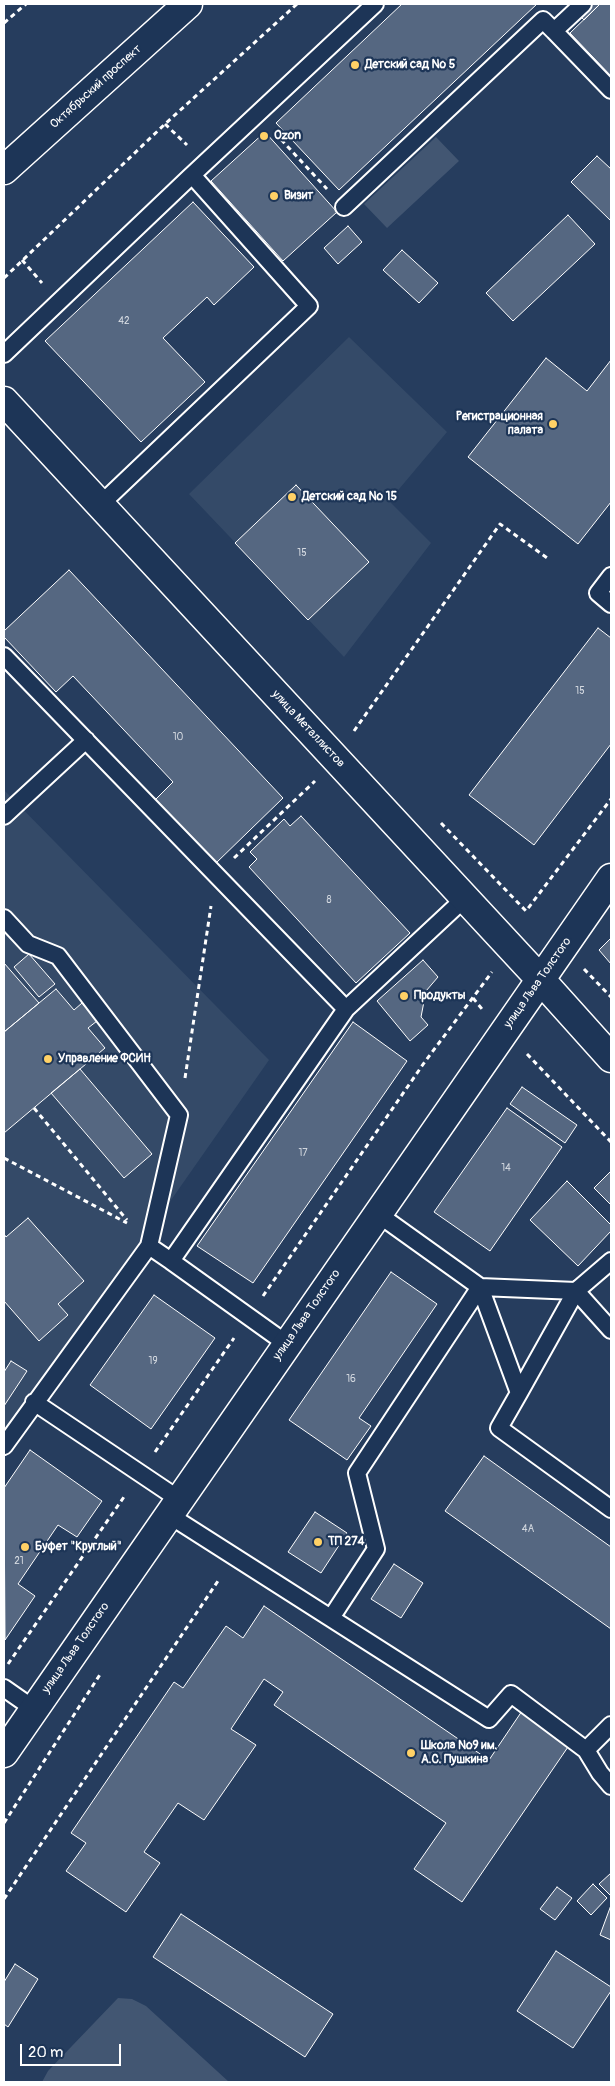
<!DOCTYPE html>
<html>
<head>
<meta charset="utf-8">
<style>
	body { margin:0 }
	#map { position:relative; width:615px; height:2086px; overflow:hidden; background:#263d5e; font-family:Pangolin,sans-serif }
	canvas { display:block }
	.frame { position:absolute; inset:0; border:5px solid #fff; pointer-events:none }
	.scale { position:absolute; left:20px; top:2044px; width:101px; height:22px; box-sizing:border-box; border:2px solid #fff; border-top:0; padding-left:6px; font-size:15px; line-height:18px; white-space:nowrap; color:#fff; -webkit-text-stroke:4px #1d3557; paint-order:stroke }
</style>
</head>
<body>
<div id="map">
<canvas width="615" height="2086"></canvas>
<div class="frame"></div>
<div class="scale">20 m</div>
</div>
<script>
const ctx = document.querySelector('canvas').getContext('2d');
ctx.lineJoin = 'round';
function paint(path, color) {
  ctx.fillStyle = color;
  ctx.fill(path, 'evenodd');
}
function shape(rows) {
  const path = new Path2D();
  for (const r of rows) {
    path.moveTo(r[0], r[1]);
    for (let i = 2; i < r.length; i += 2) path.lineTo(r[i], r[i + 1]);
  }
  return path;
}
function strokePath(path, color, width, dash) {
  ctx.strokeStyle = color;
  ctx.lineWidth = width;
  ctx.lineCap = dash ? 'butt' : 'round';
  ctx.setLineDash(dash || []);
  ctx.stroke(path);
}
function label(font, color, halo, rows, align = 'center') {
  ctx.font = font + ' Pangolin,sans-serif';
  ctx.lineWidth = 4.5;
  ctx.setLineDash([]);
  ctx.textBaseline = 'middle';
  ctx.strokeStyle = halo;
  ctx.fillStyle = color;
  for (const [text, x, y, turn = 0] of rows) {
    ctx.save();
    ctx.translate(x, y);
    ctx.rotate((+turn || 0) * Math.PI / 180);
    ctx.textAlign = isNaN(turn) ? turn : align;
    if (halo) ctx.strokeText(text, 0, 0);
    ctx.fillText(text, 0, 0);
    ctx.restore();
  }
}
const built = shape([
	[349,337,447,432,389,501,431,543,344,657,189,494],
	[4,790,269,1060,4,1439]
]);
const green = shape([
	[436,137,459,161,387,228,364,204],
	[118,1998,132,1999,146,2006,229,2082,42,2082,48,2071]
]);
const building = shape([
	[402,4,537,4,339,190,276,123,402,4],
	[569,4,600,4,584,20,569,4],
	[600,4,611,4,611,76,570,33,600,4],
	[265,132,337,212,283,261,211,181,265,132],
	[597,156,611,169,611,221,571,182,597,156],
	[193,202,254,267,214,305,207,297,163,338,205,382,141,442,45,341,193,202],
	[568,215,595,244,513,321,486,293,568,215],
	[348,226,362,242,338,264,324,248,348,226],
	[402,250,438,283,419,303,383,270,402,250],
	[546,358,587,391,611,360,611,502,578,544,468,457,546,358],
	[296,485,369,562,308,620,235,543,296,485],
	[69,570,283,798,215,864,155,800,173,782,73,676,56,692,4,637,4,631,69,570],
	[598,628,611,638,611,744,534,845,469,795,598,628],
	[301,816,410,933,356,983,249,867,257,859,250,852,284,819,290,826,301,816],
	[611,938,611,964,599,950,611,938],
	[29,954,55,984,39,997,14,967,29,954],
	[423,960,438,977,426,991,421,1017,428,1025,410,1041,377,1001,423,960],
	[4,963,39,1003,4,1032,4,963],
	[56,989,74,1010,82,1003,97,1021,88,1028,105,1048,4,1133,4,1032,56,989],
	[353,1022,407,1061,253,1283,197,1246,353,1022],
	[80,1069,152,1154,124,1178,51,1093,80,1069],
	[522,1087,577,1125,565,1143,510,1104,522,1087],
	[507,1108,562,1147,490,1251,434,1212,507,1108],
	[611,1171,611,1205,594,1188,611,1171],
	[567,1181,611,1225,611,1231,578,1266,530,1220,567,1181],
	[28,1218,84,1281,58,1304,68,1315,39,1341,4,1301,4,1234,6,1237,28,1218],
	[391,1272,437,1304,359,1418,371,1426,347,1460,289,1420,391,1272],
	[154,1295,215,1338,151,1429,90,1385,154,1295],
	[11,1361,27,1371,4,1406,4,1372,11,1361],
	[30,1450,102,1501,77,1537,58,1525,18,1584,35,1596,5,1640,4,1488,30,1450],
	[484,1456,611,1547,611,1629,445,1511,484,1456],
	[315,1512,347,1533,321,1573,288,1552,315,1512],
	[394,1564,423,1583,401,1618,371,1599,394,1564],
	[264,1606,489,1760,522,1711,570,1744,462,1902,414,1869,446,1823,274,1705,283,1692,264,1679,231,1729,256,1745,204,1820,178,1803,144,1852,160,1863,126,1912,66,1871,86,1843,71,1833,174,1682,183,1688,226,1626,243,1638,264,1606],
	[611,1873,611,1896,599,1884,611,1873],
	[593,1884,607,1898,591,1915,577,1901,593,1884],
	[557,1887,572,1898,555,1920,540,1909,557,1887],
	[610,1908,611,1909,611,1940,600,1935,610,1908],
	[181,1914,333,2014,305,2057,153,1957,181,1914],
	[556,1951,611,1987,611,1991,573,2048,517,2011,556,1951],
	[15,1964,38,1979,8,2027,4,2024,4,1982,15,1964]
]);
const path = shape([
	[4,23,26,4],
	[165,124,187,145],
	[275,133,327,189],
	[22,260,42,283],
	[4,278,165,124,297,4],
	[354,731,500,524,550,560],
	[441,823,526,911,611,799],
	[234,858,315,781],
	[584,969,611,997],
	[473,998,482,1009],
	[527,1054,611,1142],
	[185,1078,211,906],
	[34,1108,127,1220],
	[4,1158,127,1223],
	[263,1296,424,1063,492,972],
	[155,1452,234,1338],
	[8,1664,126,1494],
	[4,1823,101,1673],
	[4,1899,220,1578]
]);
const lane = shape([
	[583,4,554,31,611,90],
	[192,175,375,4],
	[344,207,543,20,554,31],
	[4,354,192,175,309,306,100,505],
	[611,576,598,593,611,604],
	[4,656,346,1009,465,898],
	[4,816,86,740],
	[4,918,28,944,58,956,179,1115,149,1246,171,1261,346,1009],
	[171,1261,287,1344],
	[611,1261,576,1291,611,1330],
	[519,1393,480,1287,576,1291,519,1393,499,1428,611,1509],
	[34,1402,180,1500],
	[4,1446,149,1246],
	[169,1515,489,1719,511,1694,586,1750],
	[331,1618,376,1549,357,1473,480,1287,378,1214],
	[4,1688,34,1709],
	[611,1725,586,1750,600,1773,611,1786]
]);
const street = shape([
	[4,401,541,980,611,1058],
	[4,1753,611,878]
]);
const primary = shape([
	[4,170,188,4]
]);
const markers = [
	[355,65,5,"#ffd166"],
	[264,136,5,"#ffd166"],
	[274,196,5,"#ffd166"],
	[553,424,5,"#ffd166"],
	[292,497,5,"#ffd166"],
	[404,996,5,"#ffd166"],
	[48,1059,5,"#ffd166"],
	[318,1542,5,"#ffd166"],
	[25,1547,5,"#ffd166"],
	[411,1753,5,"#ffd166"]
];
const numberNames = [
	["42",124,321],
	["15",302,553],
	["15",580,691],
	["10",178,737],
	["8",329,900],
	["17",303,1153],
	["14",506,1168],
	["19",153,1361],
	["16",351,1379],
	["4А",528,1529],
	["21",19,1561]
];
const poiNames = [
	["Детский сад № 5",365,65],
	["Ozon",274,136],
	["Визит",284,196],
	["Регистрационная",543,417,"right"],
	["палата",543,431,"right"],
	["Детский сад № 15",302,497],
	["Продукты",414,996],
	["Управление ФСИН",58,1059],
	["ТП 274",328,1542],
	["Буфет \"Круглый\"",35,1547],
	["Школа №9 им.",421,1746],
	["А.С. Пушкина",421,1760]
];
const streetNames = [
	["Октябрьский проспект",96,87,-42],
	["улица Металлистов",308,729,47],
	["улица Льва Толстого",538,983,-55],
	["улица Льва Толстого",307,1315,-55],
	["улица Льва Толстого",76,1648,-55]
];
paint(built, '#344a68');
paint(green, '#425672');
paint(building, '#556781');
strokePath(building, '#fff', 1);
strokePath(lane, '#fff', 20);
strokePath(street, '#fff', 31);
strokePath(primary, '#fff', 31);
strokePath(path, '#fff', 3, [5, 4]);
strokePath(lane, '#1d3557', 16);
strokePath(street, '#1d3557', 28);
strokePath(primary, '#1d3557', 28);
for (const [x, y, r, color] of markers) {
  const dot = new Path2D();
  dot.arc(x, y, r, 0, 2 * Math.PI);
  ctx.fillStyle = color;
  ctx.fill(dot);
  strokePath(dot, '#1d3557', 2);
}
label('10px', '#d4d9e0', null, numberNames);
label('bold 12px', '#fff', '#1d3557', poiNames, 'left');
label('12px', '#fff', '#1d3557', streetNames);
</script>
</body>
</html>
